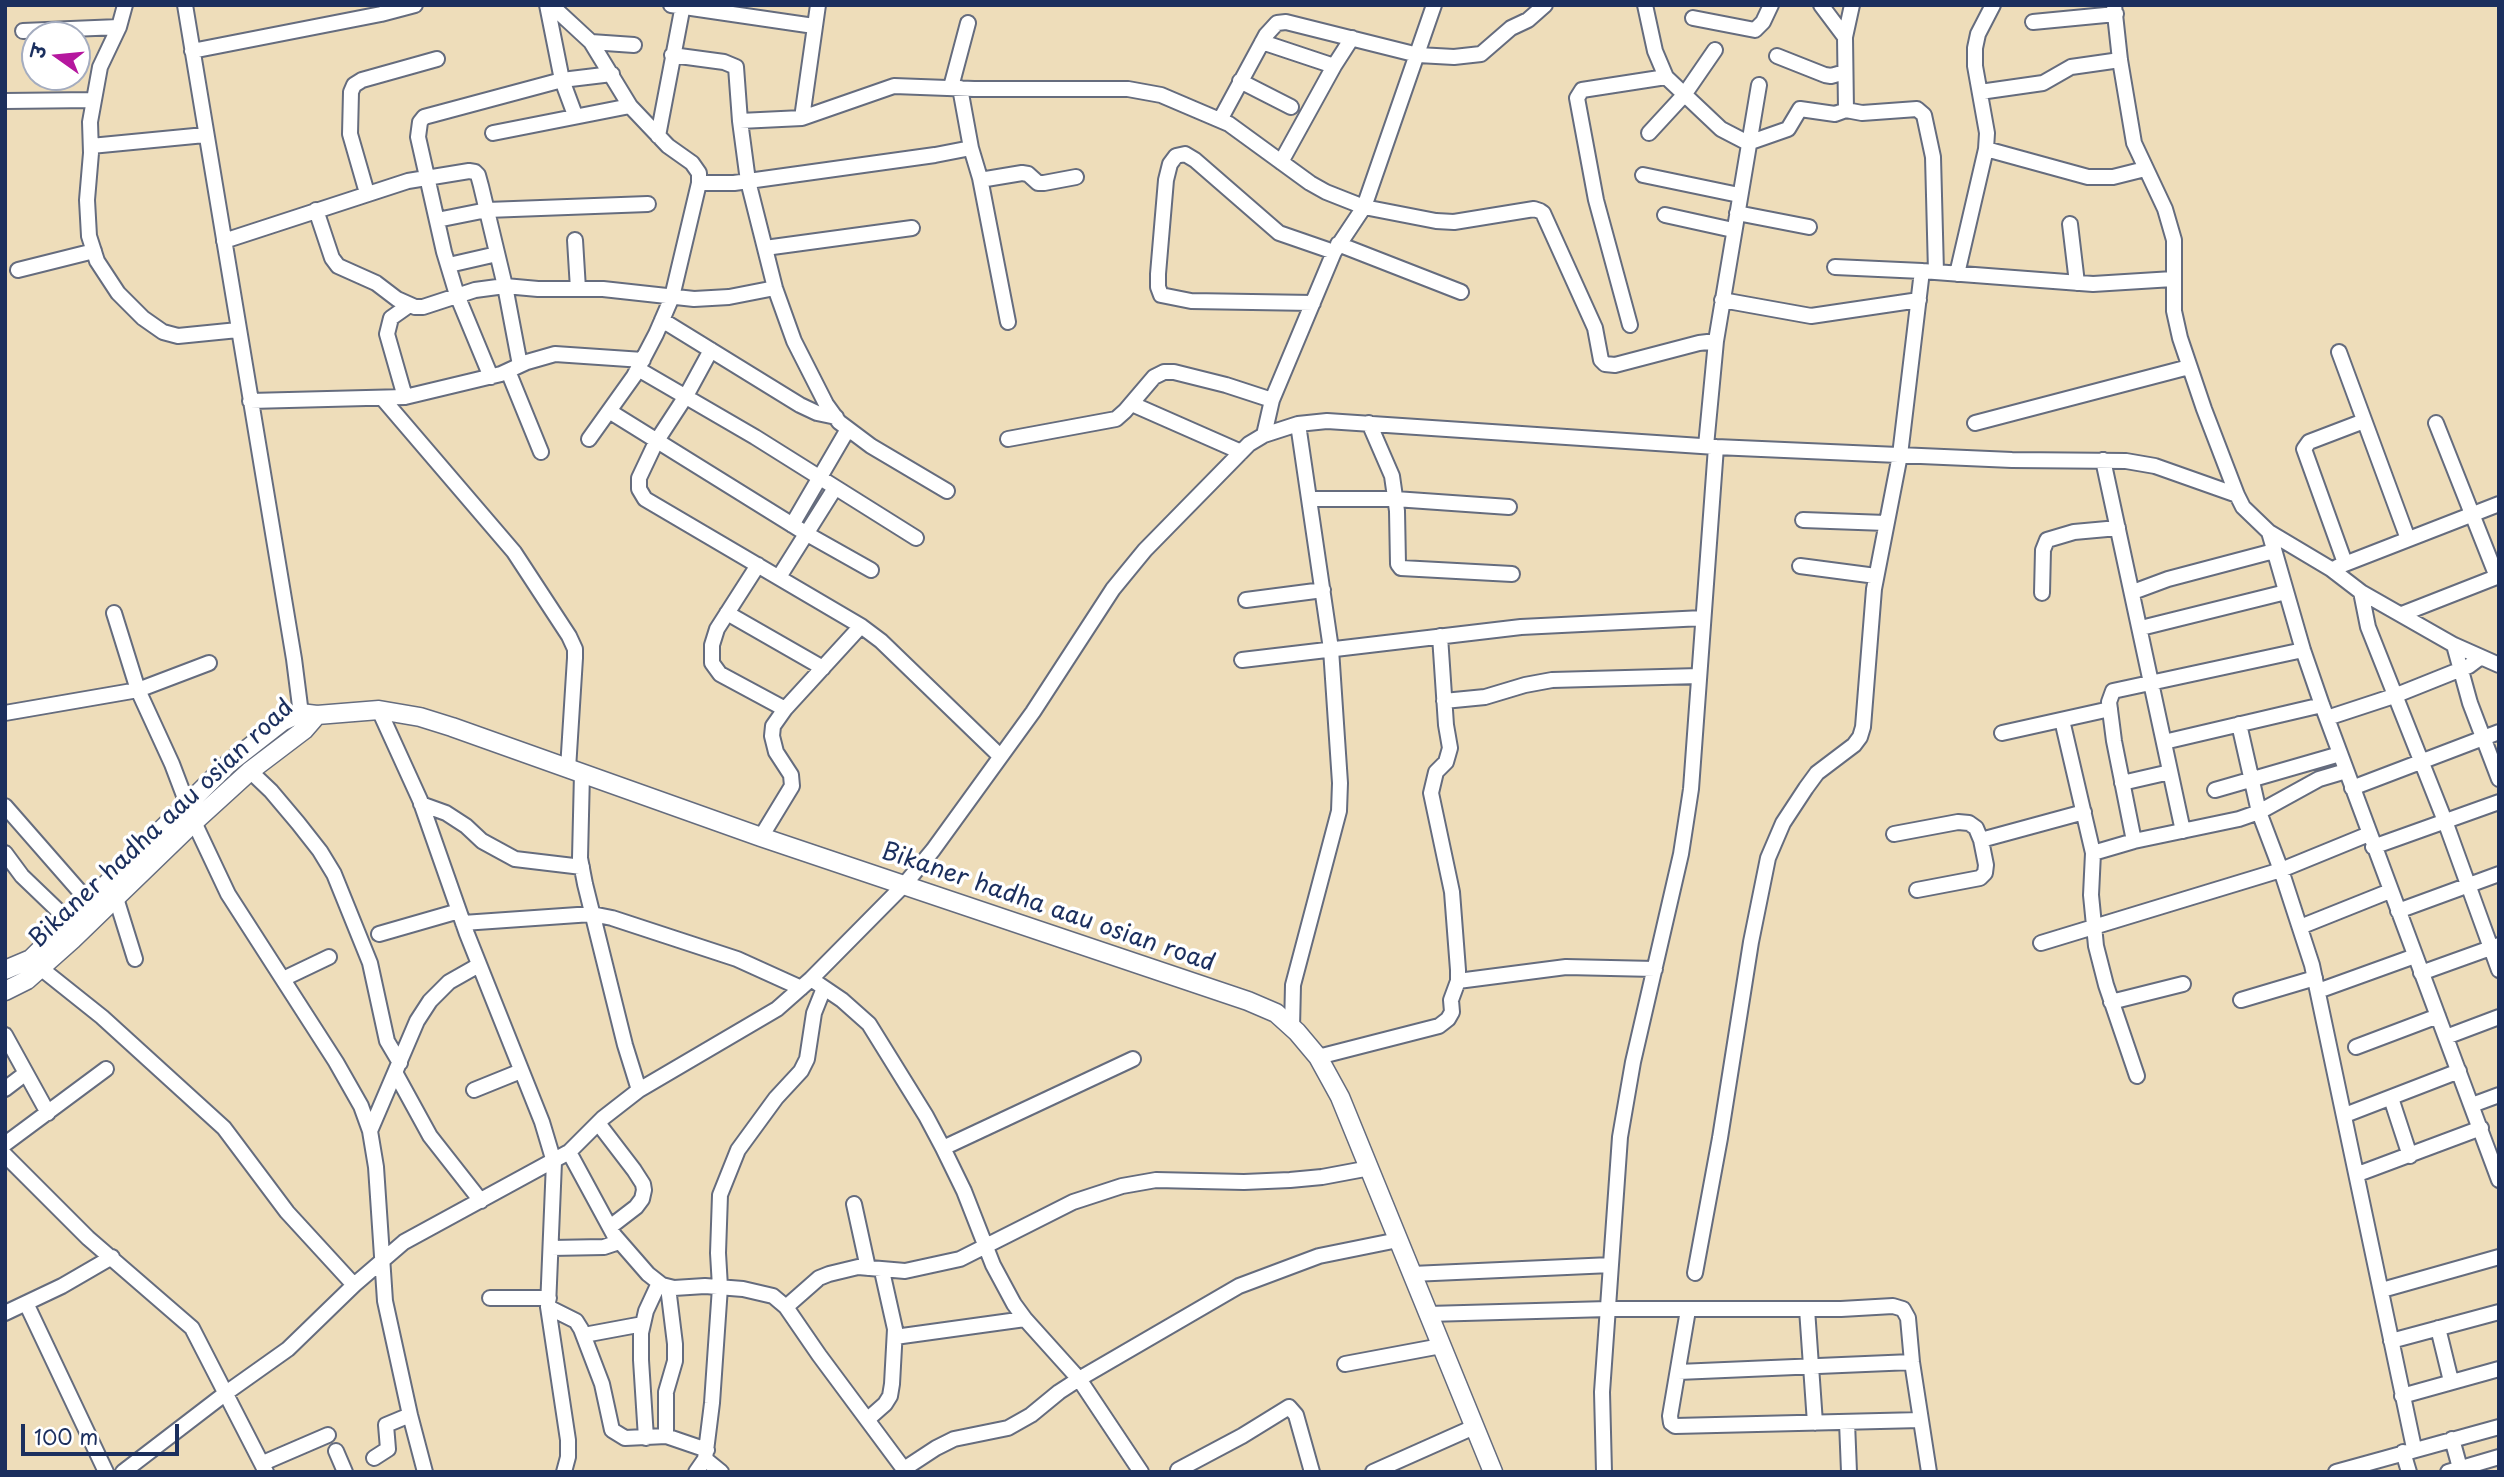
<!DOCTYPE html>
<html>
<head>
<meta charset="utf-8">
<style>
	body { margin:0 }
	#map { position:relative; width:2504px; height:1477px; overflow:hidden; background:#eeddba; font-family:"Playpen Sans","Playpen Sans Deva",sans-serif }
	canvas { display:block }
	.frame { position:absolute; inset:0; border:7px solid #1b2f5e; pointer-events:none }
	.north { position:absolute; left:21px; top:21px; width:70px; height:70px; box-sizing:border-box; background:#fff; border:2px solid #a4acbf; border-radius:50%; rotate:285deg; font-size:19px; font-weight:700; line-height:28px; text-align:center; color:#1b2f5e }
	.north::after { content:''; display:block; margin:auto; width:24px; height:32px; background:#b5179e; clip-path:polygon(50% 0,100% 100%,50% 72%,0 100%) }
	.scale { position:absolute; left:21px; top:1424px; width:158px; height:32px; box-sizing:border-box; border:4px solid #1b2f5e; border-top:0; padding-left:9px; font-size:21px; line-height:24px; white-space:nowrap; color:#1b2f5e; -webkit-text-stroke:5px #fff; paint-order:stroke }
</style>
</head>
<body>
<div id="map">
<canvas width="2504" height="1477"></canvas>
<div class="frame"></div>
<div class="north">उ</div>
<div class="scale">100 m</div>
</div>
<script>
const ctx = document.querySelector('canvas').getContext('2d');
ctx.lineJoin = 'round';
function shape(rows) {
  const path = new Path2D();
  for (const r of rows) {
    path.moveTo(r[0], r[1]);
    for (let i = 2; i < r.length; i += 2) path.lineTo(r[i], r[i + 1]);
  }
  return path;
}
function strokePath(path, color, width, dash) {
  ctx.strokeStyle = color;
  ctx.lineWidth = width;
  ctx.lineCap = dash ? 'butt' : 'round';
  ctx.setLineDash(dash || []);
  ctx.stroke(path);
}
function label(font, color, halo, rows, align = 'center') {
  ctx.font = font + ' "Playpen Sans",sans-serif';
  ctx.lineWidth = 7;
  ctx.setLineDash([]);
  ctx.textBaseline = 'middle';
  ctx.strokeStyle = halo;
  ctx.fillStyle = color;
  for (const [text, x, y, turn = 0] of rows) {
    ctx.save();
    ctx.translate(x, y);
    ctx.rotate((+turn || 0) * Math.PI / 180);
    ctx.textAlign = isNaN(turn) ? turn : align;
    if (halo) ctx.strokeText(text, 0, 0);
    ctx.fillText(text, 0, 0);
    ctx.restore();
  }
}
const minor = shape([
	[125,5,119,27,100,67,90,122,91,153,87,200,89,236,97,261,118,293,143,318,163,332,178,336,238,330],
	[185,5,294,659,302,722],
	[547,5,562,80,575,115],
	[551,5,591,42,630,106,668,146,692,163,699,173,699,183,672,297,656,334,634,376,589,439],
	[671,5,814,26],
	[1645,5,1655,51,1666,77,1721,129,1748,143,1788,129,1800,109,1835,114,1846,110,1845,37,1852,5],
	[1821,5,1845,37],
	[2114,5,2120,60,2134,143,2165,209,2174,240,2174,311,2180,338,2204,409,2237,495,2243,507,2269,532,2331,569,2361,592,2454,645,2499,665],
	[1693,18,1755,30,1763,22,1771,5],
	[2033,22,2116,14],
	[23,31,119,27],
	[591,42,634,45],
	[1262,42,1334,66],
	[192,51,381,14,415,5],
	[672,55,724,62,736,67,740,121,748,181,775,288,794,341,826,404,839,422,871,446,947,491],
	[1777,56,1825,75,1831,76,1845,72],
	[1240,81,1291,107],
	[951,87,968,23],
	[960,88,971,148,980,178,986,179,1022,173,1028,174,1038,183,1044,183,1076,177],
	[1980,92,2043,83,2071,67,2120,60],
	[5,101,93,100],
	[1846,110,1862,113,1917,109,1924,115,1933,157,1936,272],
	[802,118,818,5],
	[1220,120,1266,35,1277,23,1286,22,1418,55,1454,57,1481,54,1511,28,1528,20,1545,5],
	[740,121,802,118,894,86,974,89,1128,89,1161,95,1229,124,1310,183,1326,192,1364,207,1436,221,1454,222,1534,209,1540,211,1543,213,1595,328,1601,360,1605,364,1615,365,1699,343,1716,341],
	[493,133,630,106],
	[1649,133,1684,95,1715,50],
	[658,136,683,5],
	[91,146,205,135],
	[1986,149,2088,177,2113,177,2145,169],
	[1281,162,1334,66,1352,38],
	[1643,175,1739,195],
	[980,178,1008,322],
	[699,183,734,183,935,155,971,148],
	[367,193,350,134,351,92,354,85,362,80,437,59],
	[316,210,332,258,338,266,376,283,397,299,415,307,423,307,475,290,505,286,538,289,603,289,694,299,729,297,775,288],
	[1737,213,1809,227],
	[1665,215,1733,230],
	[437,220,487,210,648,204],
	[2070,224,2077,283],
	[575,240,578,289],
	[224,241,408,181,469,171,475,172,478,175,481,186,505,286,520,365],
	[1338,244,1461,292],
	[765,248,912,228],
	[449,265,497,254],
	[1835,267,1922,271,2093,284,2173,279],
	[18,270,94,251],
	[1957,274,1986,149,1987,133,1975,66,1975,48,1978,34,1993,5],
	[1722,300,1811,316,1919,300],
	[1313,303,1191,301,1161,295,1158,287,1158,274,1166,180,1170,164,1176,156,1185,154,1195,160,1279,233,1334,252],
	[662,320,800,405,817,413,836,417],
	[1630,325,1596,200,1577,98,1582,90,1666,77],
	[711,350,686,396,656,442,639,478,639,489,645,499,861,626,881,641,1000,756],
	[2339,352,2408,539],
	[638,369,755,437,916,538],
	[508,371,541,452],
	[491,377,457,295,444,252,418,137,420,122,424,117,562,80,612,74],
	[405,397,387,334,391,318,408,306],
	[383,399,514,552,569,636,575,649,575,658,568,769],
	[250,401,405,397,501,374,527,362,555,354,643,360],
	[1132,404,1241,452],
	[609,411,807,534,871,570],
	[1369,423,1392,476,1397,511,1398,564,1401,568,1512,574],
	[1975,423,2189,367],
	[2436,423,2497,577],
	[1264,435,1272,400,1334,252,1364,207,1434,5],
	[1008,439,1116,419,1125,411,1154,377,1164,372,1174,372,1226,385,1272,400],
	[1706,446,1716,341,1759,85],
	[2103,460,2183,831],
	[1310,499,1395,499,1509,507],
	[1803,520,1886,523],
	[792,525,848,429],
	[2269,532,2303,650,2322,705,2499,1180],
	[2345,563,2304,449,2309,442,2364,421],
	[758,565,717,629,712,645,712,663,720,674,785,709],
	[1800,566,1876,576],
	[2337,567,2499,504],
	[779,577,835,488],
	[2133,592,2168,579,2274,551],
	[2361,592,2368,627,2445,821,2499,970],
	[2042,593,2043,550,2047,540,2074,532,2118,528],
	[1246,600,1323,590],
	[114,613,138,690,172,764,194,822,228,894,336,1062,361,1106,370,1131,376,1167,385,1301,410,1415,425,1472],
	[727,613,823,668],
	[2402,614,2499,576],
	[2141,628,2286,592],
	[2454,645,2470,703,2499,779],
	[1242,660,1521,627,1703,618],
	[1444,701,1485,697,1525,685,1552,680,1699,676],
	[379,710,420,800,467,934,542,1122,554,1162,548,1307,568,1440,568,1457,564,1472],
	[5,713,138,690,209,663],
	[2327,718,2394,696,2469,666,2481,657],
	[2062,720,2093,853,2091,895,2096,946,2106,985,2137,1076],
	[2239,724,2259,812,2281,870,2312,965,2414,1448],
	[2002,733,2110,709],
	[2164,742,2322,705],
	[250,771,271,791,298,823,320,851,334,874,370,963,387,1041,400,1063],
	[582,773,580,858,585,884,625,1045,639,1090],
	[2122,783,2170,772],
	[2352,788,2499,732],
	[2215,790,2340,754],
	[421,804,446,813,466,826,482,841,515,859,582,867],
	[5,806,89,902],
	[1894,834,1958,822,1969,823,1976,828,1981,840,1986,865,1985,873,1980,878,1917,890],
	[761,837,792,786,791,775,776,752,772,736,773,726,785,709,861,626],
	[1981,840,2084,812],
	[2134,841,2114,741,2109,702,2113,691,2303,650],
	[2373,847,2499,802],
	[5,853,22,876,70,922],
	[2093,853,2134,841,2239,819,2259,812,2319,779,2346,771],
	[116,898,135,959],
	[2398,911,2499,874],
	[463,923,592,914,612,918,737,959,801,988],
	[2300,927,2390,891],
	[379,934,459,911],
	[2041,943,2281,870,2369,834],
	[33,962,102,1017,224,1128,287,1212,354,1285],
	[2421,973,2499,945],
	[283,979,329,957],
	[811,979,842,1000,869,1024,926,1116,943,1148,964,1191,993,1265,1014,1304,1025,1319,1079,1379,1141,1472],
	[1458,981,1566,967,1655,969],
	[2318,991,2415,956],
	[2241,1000,2315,978],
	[2111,1002,2183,984],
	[1292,1028,1293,985,1339,811,1340,783,1331,649,1298,424],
	[5,1035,48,1113],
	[2446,1037,2499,1017],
	[2356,1047,2438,1016],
	[1318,1057,1439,1026,1448,1019,1452,1012,1451,1000,1458,981,1458,970,1452,892,1431,793,1436,772,1446,762,1450,748,1446,725,1440,636],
	[396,1074,430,1136,481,1201],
	[5,1089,26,1073],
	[474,1090,521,1071],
	[2391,1098,2410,1156],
	[2472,1105,2499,1095],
	[2345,1115,2459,1071],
	[598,1123,634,1170,643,1184,644,1190,642,1199,636,1207,610,1227],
	[370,1131,417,1021,430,1001,449,982,479,965],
	[5,1144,106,1069],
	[943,1148,1133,1059],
	[569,1152,614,1235,648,1274,662,1285,674,1288,705,1286,743,1289,773,1296,786,1307,819,1355,906,1472],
	[5,1155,88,1238,192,1328,266,1472],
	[2358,1174,2481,1128],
	[854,1204,868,1268],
	[551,1248,604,1247,619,1242],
	[1695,1273,1720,1138,1751,942,1768,858,1783,823,1806,788,1817,773,1854,745,1860,737,1863,727,1874,589,1900,455,1922,271],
	[1412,1274,1611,1265],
	[668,1287,675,1344,675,1361,666,1392,666,1436,707,1450],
	[2382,1290,2499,1257],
	[490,1298,549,1298],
	[26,1303,106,1472],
	[548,1307,576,1321,581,1329,602,1384,612,1430,625,1438,666,1436],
	[786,1307,819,1278,829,1274,858,1267,905,1271,960,1259,1073,1202,1122,1186,1156,1180,1244,1182,1290,1180,1322,1177,1370,1168],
	[1807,1309,1815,1423],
	[1688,1310,1670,1416,1671,1423,1675,1426,1921,1420],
	[5,1313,62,1286,112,1257],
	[1428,1314,1608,1309,1841,1309,1893,1306,1903,1309,1908,1318,1912,1362,1929,1472],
	[2438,1328,2451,1381],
	[584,1335,643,1324],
	[895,1337,1025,1319],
	[2391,1341,2499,1312],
	[1345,1364,1441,1346],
	[1678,1372,1912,1362],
	[2402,1396,2499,1369],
	[868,1419,885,1404,890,1396,892,1384,895,1329,882,1271],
	[1847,1422,1849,1472],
	[646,1438,641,1360,641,1333,646,1311,659,1283],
	[2452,1439,2460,1468],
	[336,1451,345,1472],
	[2403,1452,2409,1472],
	[374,1458,388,1449,386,1425,410,1415],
	[705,1459,721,1472],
	[263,1463,328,1435],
	[904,1469,936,1448,954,1439,1008,1428,1031,1415,1059,1392,1079,1379,1239,1286,1319,1256,1398,1240],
	[1178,1470,1242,1436,1289,1407,1296,1415,1312,1472],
	[123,1472,226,1393,288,1349,354,1285,404,1242,569,1152,603,1118,639,1090,777,1009,811,979,904,885,933,850,1033,712,1113,589,1145,550,1249,444,1264,435,1298,424,1327,421,1716,447,2012,460,2126,461,2155,466,2237,495],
	[696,1472,705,1459,712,1403,720,1287,718,1253,720,1195,738,1150,776,1098,801,1071,807,1059,814,1013,824,988],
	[1373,1472,1474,1427],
	[1604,1472,1602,1392,1620,1137,1633,1062,1681,854,1691,789,1716,447],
	[2336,1472,2499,1427],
	[2448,1472,2499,1457]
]);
const major = shape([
	[5,970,31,959,228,764,283,721,300,713,317,715,379,710,420,717,452,727,761,837,1248,1001,1276,1013,1297,1032,1318,1057,1340,1097,1493,1472],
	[5,991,27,980,72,940,194,822,250,771,304,730,317,715]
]);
const streetNames = [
	["Bikaner hadha aau osian road",162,824,-43],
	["Bikaner hadha aau osian road",1048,908,19]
];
strokePath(minor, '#656c7e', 18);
strokePath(major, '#656c7e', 21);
strokePath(minor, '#fff', 14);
strokePath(major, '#fff', 18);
label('24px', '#1b2f5e', '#fff', streetNames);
</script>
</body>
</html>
